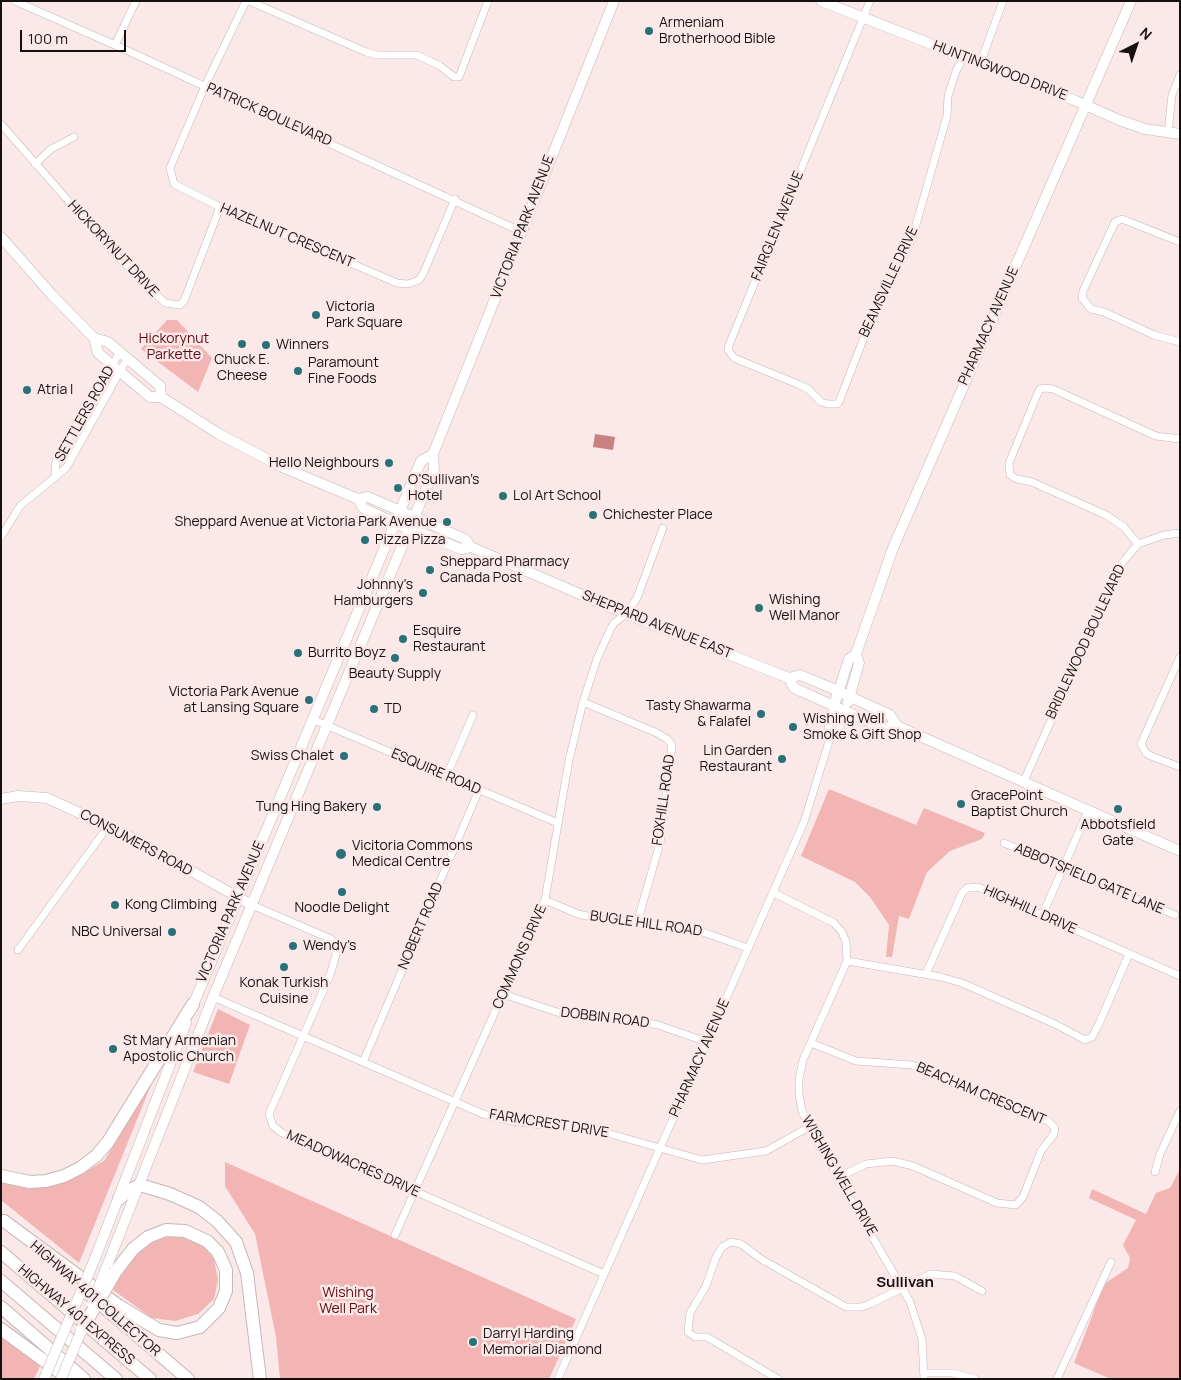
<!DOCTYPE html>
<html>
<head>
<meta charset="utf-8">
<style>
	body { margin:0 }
	#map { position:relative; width:1181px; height:1380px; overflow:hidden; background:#fae9e8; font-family:Manrope,sans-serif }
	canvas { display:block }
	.frame { position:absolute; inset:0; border:2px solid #161110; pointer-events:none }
	.north { position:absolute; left:1111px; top:20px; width:50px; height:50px; -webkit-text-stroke:4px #fae9e8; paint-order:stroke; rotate:41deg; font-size:14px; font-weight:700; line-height:20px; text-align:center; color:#161110 }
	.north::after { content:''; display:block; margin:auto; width:18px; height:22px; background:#161110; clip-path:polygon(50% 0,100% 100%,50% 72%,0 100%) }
	.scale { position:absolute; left:20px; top:30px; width:106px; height:22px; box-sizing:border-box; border:2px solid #161110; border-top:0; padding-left:6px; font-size:15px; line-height:18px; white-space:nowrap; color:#161110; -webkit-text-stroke:4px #fae9e8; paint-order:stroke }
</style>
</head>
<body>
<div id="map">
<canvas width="1181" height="1380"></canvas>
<div class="frame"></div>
<div class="north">N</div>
<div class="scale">100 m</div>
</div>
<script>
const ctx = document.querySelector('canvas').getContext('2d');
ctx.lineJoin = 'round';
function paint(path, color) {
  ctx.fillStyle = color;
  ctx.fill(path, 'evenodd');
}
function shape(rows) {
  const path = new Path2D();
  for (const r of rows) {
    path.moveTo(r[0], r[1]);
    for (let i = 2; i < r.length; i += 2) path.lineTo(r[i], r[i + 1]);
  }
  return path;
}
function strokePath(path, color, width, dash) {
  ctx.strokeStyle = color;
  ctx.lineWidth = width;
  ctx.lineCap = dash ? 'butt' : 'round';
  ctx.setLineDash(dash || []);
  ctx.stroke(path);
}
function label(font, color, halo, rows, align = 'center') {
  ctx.font = font + ' Manrope,sans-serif';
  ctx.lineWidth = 5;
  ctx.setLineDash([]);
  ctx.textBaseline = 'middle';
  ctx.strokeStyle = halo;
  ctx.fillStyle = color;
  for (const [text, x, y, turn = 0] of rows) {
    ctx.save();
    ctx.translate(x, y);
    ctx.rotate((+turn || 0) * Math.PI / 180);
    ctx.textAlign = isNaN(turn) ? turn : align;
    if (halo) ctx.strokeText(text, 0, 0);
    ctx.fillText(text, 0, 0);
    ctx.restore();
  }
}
const green = shape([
	[167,320,177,320,212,358,198,392,141,349],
	[829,789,916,825,924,808,985,833,982,839,950,851,927,872,909,919,899,916,892,957,886,957,889,925,870,897,855,882,801,856],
	[218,1009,250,1025,229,1084,193,1072],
	[153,1080,79,1263,1,1200,1,1181,44,1188,82,1174,104,1161],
	[225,1162,576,1319,549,1379,280,1379,276,1337,255,1234,225,1186],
	[1180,1169,1180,1379,1111,1379,1074,1363,1104,1284,1128,1268,1130,1258,1123,1245,1136,1220,1089,1198,1092,1189,1146,1214,1156,1193,1170,1188],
	[177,1231,197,1238,214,1259,218,1280,214,1299,198,1314,175,1321,152,1318,113,1290,132,1254,155,1237],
	[1,1336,41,1364,34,1379,1,1379]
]);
const water = shape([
	[595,434,615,437,613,450,593,447]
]);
const street = shape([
	[15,1,115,45,522,232],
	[246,1,205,86,170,168,174,184,220,207,397,283,408,284,419,280,423,274,455,199],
	[249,1,366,52,377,55,417,55,440,66,454,77,459,77,488,1],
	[870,1,729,345,728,350,734,358,800,385,808,389,821,402,828,404,837,404,839,402,868,327,912,239,947,116,948,96,956,71,964,57],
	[115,45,136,1],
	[980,64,1003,1],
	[1,124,114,253,165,303,180,305,184,301,220,207],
	[1168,133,1172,95,1180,75],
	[35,164,51,149,74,137],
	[1180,242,1122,219,1115,222,1083,291,1082,298,1091,309,1104,312,1154,335,1180,342],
	[55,476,56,460,120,352],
	[1,537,20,506,66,468,127,359],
	[1138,544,1124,527,1106,515,1032,482,1017,479,1010,475,1009,463,1037,395,1040,389,1045,388,1053,389,1156,436,1180,439],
	[1180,657,1141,744,1146,753,1151,756,1180,767],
	[583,702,657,733,667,739,672,745,660,843,637,923],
	[314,720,558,823],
	[831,735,838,732,846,710],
	[447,775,473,715],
	[1023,783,1122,563,1138,544,1164,535,1180,533],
	[1004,843,1175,915],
	[774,893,834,923,842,932,846,942,847,961,803,1060,799,1079,799,1094,802,1111,809,1127,910,1302,922,1339,924,1379],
	[545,900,578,914,606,920,694,929,748,948],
	[252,905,331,939,335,944,336,955,330,975,269,1114,273,1126,282,1133,604,1274],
	[1042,916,1088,811],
	[18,950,109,825],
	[847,961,941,977,962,983,1055,1024,1085,1040,1092,1037,1099,1024,1129,954],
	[926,974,962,893,967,888,978,887,1180,976],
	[503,994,560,1013,630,1019,658,1025,707,1042],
	[213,997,483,1114,511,1121,541,1125,586,1127,702,1160,766,1151,809,1127],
	[811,1043,856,1061,912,1065,1023,1113,1048,1121,1055,1128,1054,1134,1041,1151,1023,1197,1016,1205,997,1203,913,1166,893,1161,866,1164,839,1177],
	[363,1062,479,790],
	[1155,1172,1160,1154,1180,1111],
	[395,1235,545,900,569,760,583,702,597,659,610,630,614,623,626,614,637,598,663,528],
	[924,1373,953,1373,975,1379],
	[558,1379,804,822,831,735,828,728,834,705],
	[778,1379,707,1337,695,1337,688,1332,690,1313,706,1286,716,1257,722,1247,731,1242,741,1244,761,1259,846,1307,861,1307,870,1304,931,1274,955,1276,982,1291],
	[1057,1379,1111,1262]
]);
const secondary = shape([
	[821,1,1074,100,1119,120,1145,129,1180,134],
	[1,237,52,295,94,338,108,342,160,386,161,397],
	[94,338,98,353,150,397,161,397,219,434,282,467,358,499,368,497,465,539,471,547,626,614,789,678,800,675,829,687,890,715,897,726],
	[358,499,363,508,395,523,461,549,471,547],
	[789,678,794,688,883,728,897,726,1180,851],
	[848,702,859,663,856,654],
	[834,705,849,659,856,654,893,548,1131,1],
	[1,799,18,796,47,798,125,834,252,905],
	[191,1010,421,461,433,454],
	[94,1261,186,1023],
	[105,1271,213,997,434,470,433,454,614,1]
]);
const highway = shape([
	[1,1176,30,1182,46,1181,64,1176,80,1168,96,1156,108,1142,193,1004],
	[119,1199,128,1191,140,1185,170,1194,199,1207,217,1221,236,1242,247,1273,260,1379],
	[4,1221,119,1306,159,1330,177,1333,200,1327,219,1308,226,1291,226,1270,218,1252,207,1241,185,1231,166,1230,148,1237,133,1249,116,1271],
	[1,1252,150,1379],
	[1,1281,116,1379],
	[91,1296,188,1379],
	[1,1307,84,1379],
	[1,1329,69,1379]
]);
const secondaryBridge = shape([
	[92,1304,105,1271],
	[44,1379,94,1261],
	[61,1379,85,1322]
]);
const highwayBridge = shape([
	[82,1329,116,1271]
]);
const markers = [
	[649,31,5,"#287179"],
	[316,315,5,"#287179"],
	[242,344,5,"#287179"],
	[266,345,5,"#287179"],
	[298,371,5,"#287179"],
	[27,390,5,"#287179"],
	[389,463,5,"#287179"],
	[398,488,5,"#287179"],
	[503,496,5,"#287179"],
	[593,515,5,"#287179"],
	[447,522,5,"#287179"],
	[365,540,5,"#287179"],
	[430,570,5,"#287179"],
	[423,593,5,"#287179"],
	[759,608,5,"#287179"],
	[403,639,5,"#287179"],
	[298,653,5,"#287179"],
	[395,658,5,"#287179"],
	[309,700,5,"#287179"],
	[374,709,5,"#287179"],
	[761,714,5,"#287179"],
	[793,727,5,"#287179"],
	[344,756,5,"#287179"],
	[782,759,5,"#287179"],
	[961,804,5,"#287179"],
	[377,807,5,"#287179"],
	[1118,809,5,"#287179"],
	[341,854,6,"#287179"],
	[342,892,5,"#287179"],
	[115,905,5,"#287179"],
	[172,932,5,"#287179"],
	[293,946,5,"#287179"],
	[284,967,5,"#287179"],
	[113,1049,5,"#287179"],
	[473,1342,5,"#287179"]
];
const poiNames = [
	["Armeniam",659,23],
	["Brotherhood Bible",659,39],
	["Victoria",326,307],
	["Park Square",326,323],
	["Winners",276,345],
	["Chuck E.",242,360,"center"],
	["Cheese",242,376,"center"],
	["Paramount",308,363],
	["Fine Foods",308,379],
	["Atria I",37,390],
	["Hello Neighbours",379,463,"right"],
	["O’Sullivan’s",408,480],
	["Hotel",408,496],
	["Lol Art School",513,496],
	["Chichester Place",603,515],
	["Sheppard Avenue at Victoria Park Avenue",437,522,"right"],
	["Pizza Pizza",375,540],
	["Sheppard Pharmacy",440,562],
	["Canada Post",440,578],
	["Johnny's",413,585,"right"],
	["Hamburgers",413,601,"right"],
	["Wishing",769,600],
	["Well Manor",769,616],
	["Esquire",413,631],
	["Restaurant",413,647],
	["Burrito Boyz",308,653],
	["Beauty Supply",395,674,"center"],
	["Victoria Park Avenue",299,692,"right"],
	["at Lansing Square",299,708,"right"],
	["Tasty Shawarma",751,706,"right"],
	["& Falafel",751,722,"right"],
	["TD",384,709],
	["Wishing Well",803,719],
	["Smoke & Gift Shop",803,735],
	["Lin Garden",772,751,"right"],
	["Restaurant",772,767,"right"],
	["Swiss Chalet",334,756,"right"],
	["GracePoint",971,796],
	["Baptist Church",971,812],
	["Tung Hing Bakery",367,807,"right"],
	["Abbotsfield",1118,825,"center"],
	["Gate",1118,841,"center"],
	["Vicitoria Commons",352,846],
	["Medical Centre",352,862],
	["Kong Climbing",125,905],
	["Noodle Delight",342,908,"center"],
	["NBC Universal",162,932,"right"],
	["Wendy's",303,946],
	["Konak Turkish",284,983,"center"],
	["Cuisine",284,999,"center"],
	["St Mary Armenian",123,1041],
	["Apostolic Church",123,1057],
	["Darryl Harding",483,1334],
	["Memorial Diamond",483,1350]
];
const streetNames = [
	["HUNTINGWOOD DRIVE",1000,71,21],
	["PATRICK BOULEVARD",269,115,24],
	["FAIRGLEN AVENUE",778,226,-68],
	["VICTORIA PARK AVENUE",523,227,-69],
	["HAZELNUT CRESCENT",287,236,23],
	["HICKORYNUT DRIVE",113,249,47],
	["BEAMSVILLE DRIVE",889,282,-65],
	["PHARMACY AVENUE",989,326,-66],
	["SETTLERS ROAD",85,414,-61],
	["SHEPPARD AVENUE EAST",657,625,22],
	["BRIDLEWOOD BOULEVARD",1086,642,-65],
	["ESQUIRE ROAD",436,772,23],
	["FOXHILL ROAD",664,800,-82],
	["CONSUMERS ROAD",136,843,28],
	["ABBOTSFIELD GATE LANE",1089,879,23],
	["HIGHHILL DRIVE",1030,910,24],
	["VICTORIA PARK AVENUE",231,912,-67],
	["BUGLE HILL ROAD",646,924,8],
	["NOBERT ROAD",421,926,-67],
	["COMMONS DRIVE",520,957,-66],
	["DOBBIN ROAD",605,1018,7],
	["PHARMACY AVENUE",700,1058,-66],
	["BEACHAM CRESCENT",981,1094,23],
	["FARMCREST DRIVE",549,1124,9],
	["MEADOWACRES DRIVE",353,1164,24],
	["WISHING WELL DRIVE",839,1176,60],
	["HIGHWAY 401 COLLECTOR",95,1299,41],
	["HIGHWAY 401 EXPRESS",76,1315,40]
];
const parkNames = [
	["Hickorynut",174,339],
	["Parkette",174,355],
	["Wishing",348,1293],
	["Well Park",348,1309]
];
const neighbourhoodNames = [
	["Sullivan",905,1283]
];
paint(green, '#f2b5b3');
paint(water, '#c9817f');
strokePath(street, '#c6b6b5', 8);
strokePath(secondary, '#c6b6b5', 11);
strokePath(highway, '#c6b6b5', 14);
strokePath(street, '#fff', 7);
strokePath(secondary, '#fff', 10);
strokePath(highway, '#fff', 12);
strokePath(secondaryBridge, '#c6b6b5', 11, []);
strokePath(highwayBridge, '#c6b6b5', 14, []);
strokePath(secondaryBridge, '#fff', 10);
strokePath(highwayBridge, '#fff', 12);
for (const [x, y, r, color] of markers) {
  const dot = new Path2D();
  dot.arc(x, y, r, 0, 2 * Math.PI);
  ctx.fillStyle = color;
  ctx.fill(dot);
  strokePath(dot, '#fae9e8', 2);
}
label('14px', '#161110', '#fae9e8', poiNames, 'left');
label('14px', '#161110', '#fae9e8', streetNames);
label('14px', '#620815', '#fae9e8', parkNames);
label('bold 15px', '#161110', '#fae9e8', neighbourhoodNames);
</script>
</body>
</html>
